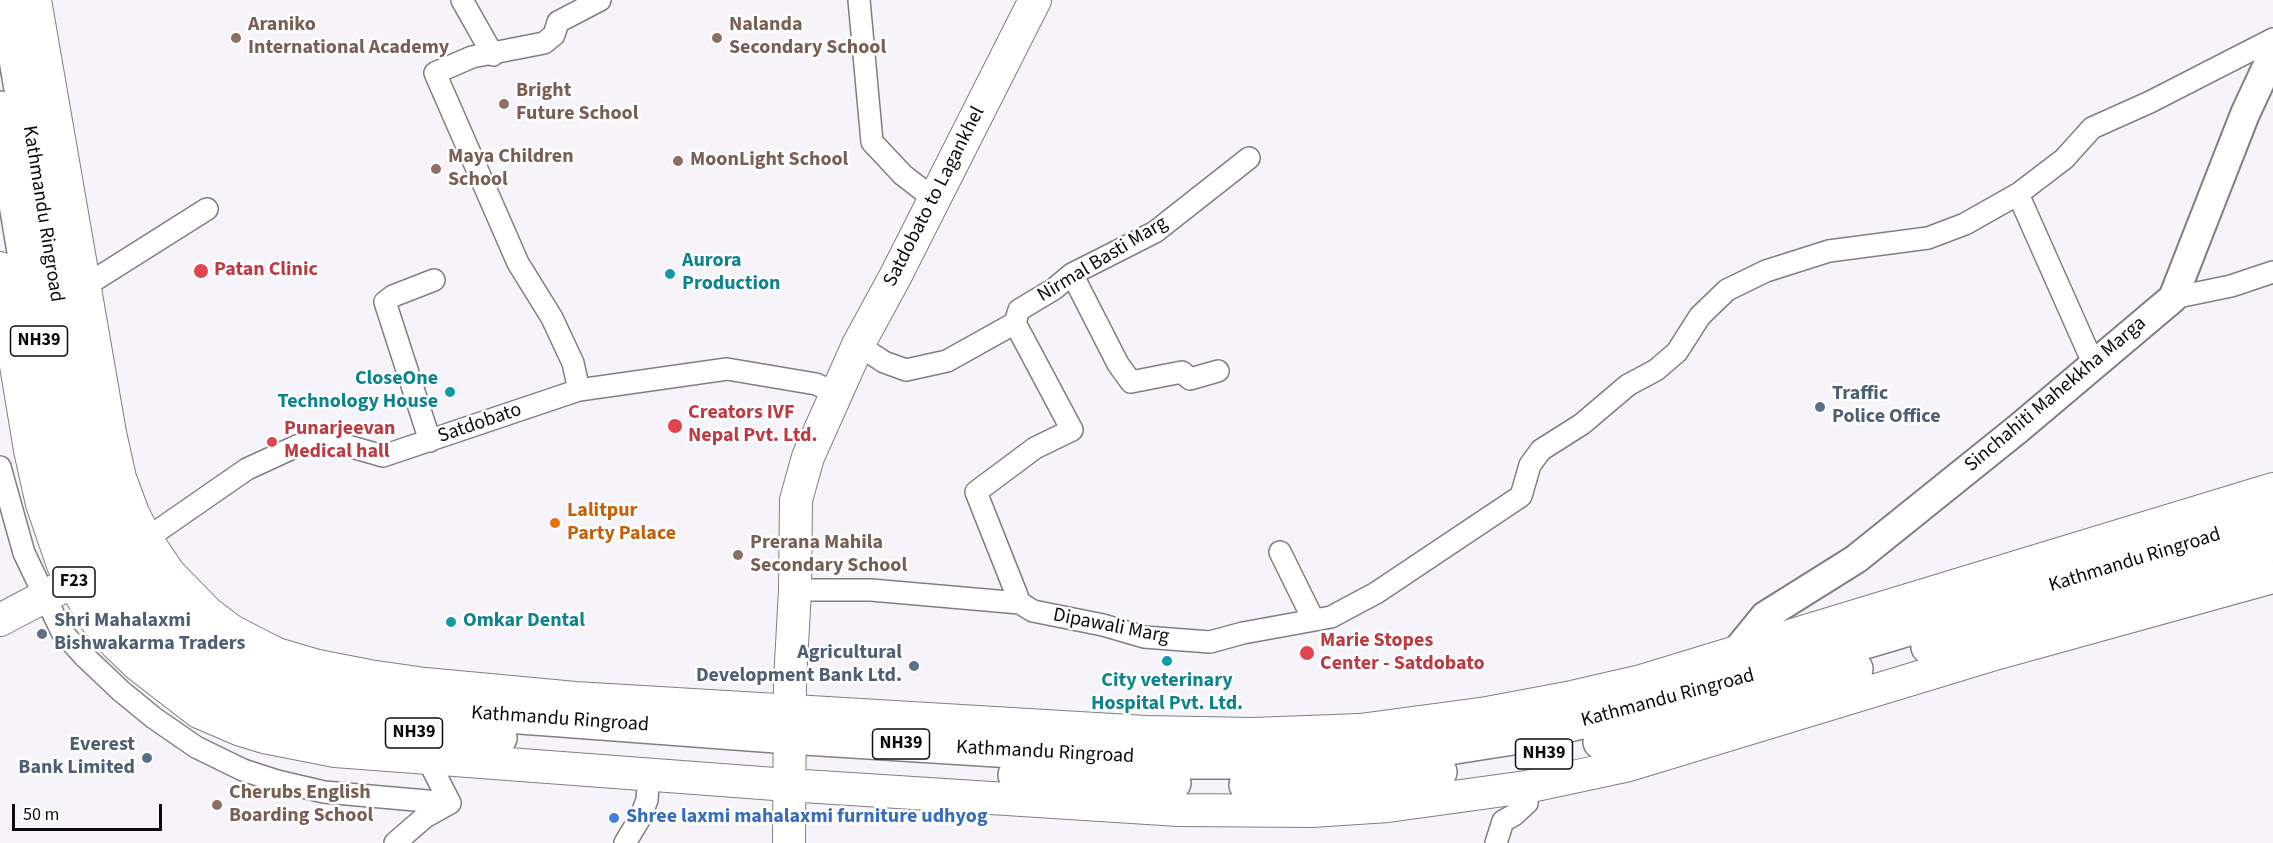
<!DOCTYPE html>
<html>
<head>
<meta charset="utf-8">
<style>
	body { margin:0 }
	#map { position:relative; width:2273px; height:843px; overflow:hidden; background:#f6f4fa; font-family:"Source Sans 3",sans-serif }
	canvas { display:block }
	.scale { position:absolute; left:12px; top:804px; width:150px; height:27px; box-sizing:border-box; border:3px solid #0b0b0d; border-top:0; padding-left:8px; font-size:18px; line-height:21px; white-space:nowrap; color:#0b0b0d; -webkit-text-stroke:4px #fff; paint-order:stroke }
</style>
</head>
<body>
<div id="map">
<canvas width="2273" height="843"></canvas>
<div class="scale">50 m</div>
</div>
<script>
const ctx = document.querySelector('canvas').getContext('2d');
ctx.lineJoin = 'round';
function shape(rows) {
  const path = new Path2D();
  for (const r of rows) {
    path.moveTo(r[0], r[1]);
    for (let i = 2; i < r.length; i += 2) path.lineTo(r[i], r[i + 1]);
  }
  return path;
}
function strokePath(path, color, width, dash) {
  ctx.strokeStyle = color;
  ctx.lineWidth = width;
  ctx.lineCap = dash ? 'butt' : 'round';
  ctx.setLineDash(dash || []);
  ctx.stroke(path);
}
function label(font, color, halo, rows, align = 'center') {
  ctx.font = font + ' "Source Sans 3",sans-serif';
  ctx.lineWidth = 5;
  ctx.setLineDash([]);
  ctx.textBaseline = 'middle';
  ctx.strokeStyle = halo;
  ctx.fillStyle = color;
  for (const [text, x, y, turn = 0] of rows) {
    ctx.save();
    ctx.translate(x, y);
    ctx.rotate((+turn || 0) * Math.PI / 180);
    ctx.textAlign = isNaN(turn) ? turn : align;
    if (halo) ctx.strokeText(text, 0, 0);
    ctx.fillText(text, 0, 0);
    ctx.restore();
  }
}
const street = shape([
	[462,0,493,55],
	[859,0,872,142,903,175,934,199],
	[2018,194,2094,365],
	[1072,274,1118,364,1131,382,1182,372,1190,379,1218,371],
	[85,286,207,209],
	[2173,298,2231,286,2273,272],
	[1015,323,1072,430,1035,448,976,492,1020,603],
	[858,345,884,362,906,370,947,361,1015,323,1019,310,1054,289,1072,274,1155,232,1249,158],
	[579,390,573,363,552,318,518,263,435,73,472,57,544,43,554,35,558,22,600,0],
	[430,441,385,302,393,296,434,280],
	[0,467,24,553,62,632,84,656,121,691,154,718,196,747,243,770,277,781,324,792,450,803],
	[146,539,247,469,297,446,334,442,383,456,579,390,727,369,816,384,837,394],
	[1280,552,1313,619],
	[795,590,871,590,1020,603,1033,611,1103,625,1144,637,1210,642,1243,633,1331,617,1376,593,1521,496,1530,465,1541,450,1582,424,1628,385,1656,370,1677,352,1700,316,1727,290,1766,271,1829,251,1928,238,1965,224,2018,194,2064,159,2092,128,2150,102,2273,39],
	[395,843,425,817,450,803,427,758],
	[625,843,640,818,647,800,649,774],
	[1496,843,1503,821,1514,815,1527,803,1526,787]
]);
const secondary = shape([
	[1734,654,1765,616,1856,559,2019,428,2173,298,2245,114,2273,54]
]);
const primary = shape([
	[35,0,110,433,120,478,133,513,146,539,169,573,208,613,232,631,261,646,277,654,318,666,369,676,425,684,575,698,1146,732,1253,734,1360,730,1487,713,1567,698,1641,681,2273,489],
	[0,268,30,450,42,504,63,565,94,618,117,645,138,665,199,712,241,730,264,737,335,751,788,785,1179,810,1312,811,1388,806,1526,787,1629,765,1998,653,2273,577],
	[0,620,89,573],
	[789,843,790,681,795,590,796,500,808,457,858,345,895,277,1035,0]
]);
const highway = shape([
	[6,0,81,446,92,487,109,530,120,554,147,595,184,632,205,647,246,671,284,687,319,697,395,708,548,719,789,737,1189,762,1279,762,1436,750,1519,737,1661,703,2273,520],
	[0,108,56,444,66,495,95,570,114,597,149,637,178,661,225,691,260,706,302,718,351,726,500,738],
	[1928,647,2273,544],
	[1600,742,1686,720,1856,669],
	[1015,775,1174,783],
	[1246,785,1346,782,1440,772]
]);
const markers = [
	[236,38,6,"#8d6e63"],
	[717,38,6,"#8d6e63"],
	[504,104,6,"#8d6e63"],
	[678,161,6,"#8d6e63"],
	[436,169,6,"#8d6e63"],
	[201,271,8,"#e0444e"],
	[670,274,6,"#0f9aa8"],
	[450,392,6,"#0f9aa8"],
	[1820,407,6,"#5c6f8a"],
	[675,426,8,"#e0444e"],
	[272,442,6,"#e0444e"],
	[555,523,6,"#e8710a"],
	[738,555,6,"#8d6e63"],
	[451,622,6,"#0f9aa8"],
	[42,634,6,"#5c6f8a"],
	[1307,653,8,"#e0444e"],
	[1167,661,6,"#0f9aa8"],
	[914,666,6,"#5c6f8a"],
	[147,758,6,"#5c6f8a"],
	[217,805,6,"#8d6e63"],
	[614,818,6,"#3f7fe0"]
];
const shields = [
	[39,341,57],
	[74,582,42],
	[414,733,57],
	[901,744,57],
	[1544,754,57]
];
const shieldNames = [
	["NH39",39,341],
	["F23",74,582],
	["NH39",414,733],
	["NH39",901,744],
	["NH39",1544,754]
];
const educationNames = [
	["Araniko",248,26],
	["International Academy",248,49],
	["Nalanda",729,26],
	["Secondary School",729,49],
	["Bright",516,92],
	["Future School",516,115],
	["Maya Children",448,158],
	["School",448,181],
	["MoonLight School",690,161],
	["Prerana Mahila",750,544],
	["Secondary School",750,567],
	["Cherubs English",229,794],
	["Boarding School",229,817]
];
const streetNames = [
	["Satdobato to Lagankhel",935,197,-63],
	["Kathmandu Ringroad",42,214,81],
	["Nirmal Basti Marg",1103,260,-31],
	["Sinchahiti Mahekkha Marga",2056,395,-40],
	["Satdobato",480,424,-19],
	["Kathmandu Ringroad",2135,561,-17],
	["Dipawali Marg",1111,627,11],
	["Kathmandu Ringroad",1668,699,-15],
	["Kathmandu Ringroad",560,720,4],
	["Kathmandu Ringroad",1045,753,3]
];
const cultureNames = [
	["Aurora",682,262],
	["Production",682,285],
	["CloseOne",438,380,"right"],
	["Technology House",438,403,"right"],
	["Omkar Dental",463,622],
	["City veterinary",1167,682,"center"],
	["Hospital Pvt. Ltd.",1167,705,"center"]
];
const healthNames = [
	["Patan Clinic",214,271],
	["Creators IVF",688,414],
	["Nepal Pvt. Ltd.",688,437],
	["Punarjeevan",284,430],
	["Medical hall",284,453],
	["Marie Stopes",1320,642],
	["Center - Satdobato",1320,665]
];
const serviceNames = [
	["Traffic",1832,395],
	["Police Office",1832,418],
	["Shri Mahalaxmi",54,622],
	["Bishwakarma Traders",54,645],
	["Agricultural",902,654,"right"],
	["Development Bank Ltd.",902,677,"right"],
	["Everest",135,746,"right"],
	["Bank Limited",135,769,"right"]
];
const foodNames = [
	["Lalitpur",567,512],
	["Party Palace",567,535]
];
const shopNames = [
	["Shree laxmi mahalaxmi furniture udhyog",626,818]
];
strokePath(street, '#807e83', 24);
strokePath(secondary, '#807e83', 32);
strokePath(primary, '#807e83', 34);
strokePath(highway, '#807e83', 36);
strokePath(street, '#fff', 21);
strokePath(secondary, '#fff', 28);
strokePath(primary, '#fff', 32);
strokePath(highway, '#fff', 33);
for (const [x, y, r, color] of markers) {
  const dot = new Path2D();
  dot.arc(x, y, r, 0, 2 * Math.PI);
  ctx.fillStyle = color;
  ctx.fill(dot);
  strokePath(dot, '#fff', 2);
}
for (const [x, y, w] of shields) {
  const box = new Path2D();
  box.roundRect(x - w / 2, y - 15, w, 30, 4.5);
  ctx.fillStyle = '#fff';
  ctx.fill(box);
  strokePath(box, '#0b0b0d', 1.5);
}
label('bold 18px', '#0b0b0d', null, shieldNames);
label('bold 20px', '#785e54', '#fff', educationNames, 'left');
label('20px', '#0b0b0d', '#fff', streetNames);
label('bold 20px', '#0d838f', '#fff', cultureNames, 'left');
label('bold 20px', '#be3a42', '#fff', healthNames, 'left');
label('bold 20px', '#4e5e75', '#fff', serviceNames, 'left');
label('bold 20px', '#c56008', '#fff', foodNames, 'left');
label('bold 20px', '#366cbe', '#fff', shopNames, 'left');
</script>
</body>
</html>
